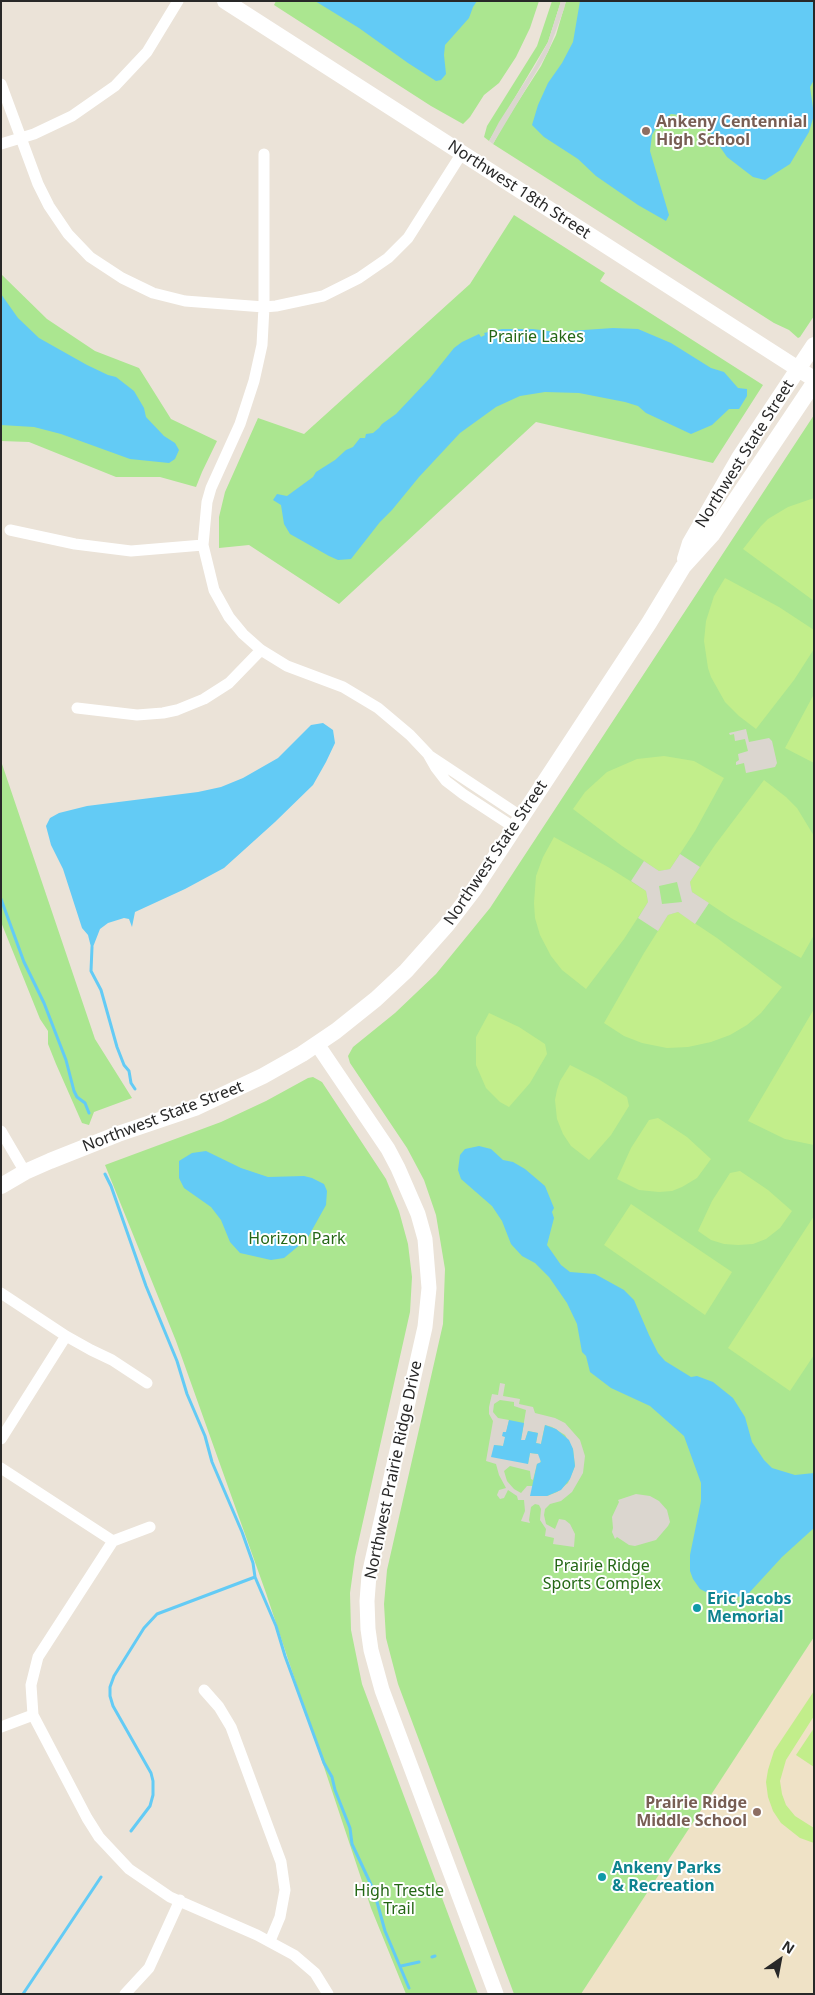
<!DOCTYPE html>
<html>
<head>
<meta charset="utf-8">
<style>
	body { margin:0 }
	#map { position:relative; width:815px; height:1995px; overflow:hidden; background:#ebe3d8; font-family:"Noto Sans",sans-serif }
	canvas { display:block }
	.frame { position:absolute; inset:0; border:2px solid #282828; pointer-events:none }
	.north { position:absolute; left:755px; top:1935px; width:50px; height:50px; -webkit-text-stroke:4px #fff; paint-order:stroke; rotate:33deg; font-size:14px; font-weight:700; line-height:20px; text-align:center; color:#282828 }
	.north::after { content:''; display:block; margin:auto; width:18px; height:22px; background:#282828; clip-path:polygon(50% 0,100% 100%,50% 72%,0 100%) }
</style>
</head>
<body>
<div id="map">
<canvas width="815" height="1995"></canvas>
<div class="frame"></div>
<div class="north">N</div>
</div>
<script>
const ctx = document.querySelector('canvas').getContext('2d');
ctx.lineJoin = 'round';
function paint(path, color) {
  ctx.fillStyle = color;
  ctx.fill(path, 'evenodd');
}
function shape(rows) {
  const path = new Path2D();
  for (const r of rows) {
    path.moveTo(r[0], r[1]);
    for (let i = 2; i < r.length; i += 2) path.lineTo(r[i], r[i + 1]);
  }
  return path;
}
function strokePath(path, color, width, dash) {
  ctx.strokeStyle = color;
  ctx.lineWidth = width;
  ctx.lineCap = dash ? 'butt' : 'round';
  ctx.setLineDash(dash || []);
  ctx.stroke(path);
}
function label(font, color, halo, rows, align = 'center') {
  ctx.font = font + ' "Noto Sans",sans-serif';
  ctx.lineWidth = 4;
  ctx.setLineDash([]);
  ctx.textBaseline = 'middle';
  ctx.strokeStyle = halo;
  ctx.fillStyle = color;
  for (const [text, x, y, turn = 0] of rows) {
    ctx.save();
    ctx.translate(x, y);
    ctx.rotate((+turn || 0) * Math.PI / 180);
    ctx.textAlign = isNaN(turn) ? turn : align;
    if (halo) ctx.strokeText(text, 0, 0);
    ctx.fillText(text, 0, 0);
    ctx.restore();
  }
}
const education = shape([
	[814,1637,814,1994,581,1994,709,1797]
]);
const green = shape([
	[276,1,539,1,530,28,516,57,499,83,484,95,470,117,463,124,431,106,274,5],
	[552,1,561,1,548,42,489,141,484,137,487,126,537,46],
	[566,1,814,1,814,316,800,337,798,338,789,330,774,323,493,144,503,125,541,66,556,35],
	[514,215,605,273,600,281,763,385,713,463,536,422,339,604,249,545,219,548,219,517,225,492,258,418,304,434,470,284],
	[1,274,47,319,95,351,139,368,171,419,217,441,202,472,196,487,160,477,116,477,29,442,1,441],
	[814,415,814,1637,581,1994,514,1994,398,1684,386,1638,384,1604,387,1570,443,1324,445,1269,436,1215,424,1180,407,1148,350,1063,348,1056,353,1047,395,1013,436,974,490,908],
	[1,761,95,1039,132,1098,94,1112,89,1125,82,1123,56,1064,48,1044,48,1031,40,1019,1,922],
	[313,1077,322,1082,386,1179,399,1211,408,1244,412,1277,410,1312,355,1557,350,1593,351,1630,362,1684,478,1994,406,1994,371,1908,266,1593,176,1341,105,1165,221,1122,266,1101,308,1078]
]);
const pitch = shape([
	[814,498,814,601,743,549,761,526,768,519,788,507],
	[725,578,779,607,814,630,814,649,794,680,756,729,739,716,725,702,711,677,708,668,704,641,706,621,714,596],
	[814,694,814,763,785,748],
	[664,756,694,761,724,778,695,831,670,869,659,871,622,846,573,809,585,792,607,772,637,759],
	[764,780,786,797,797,808,814,836,814,935,801,958,731,918,692,892,690,882,715,845],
	[554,837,608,867,646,891,648,902,624,939,586,989,562,970,551,956,540,935,535,918,534,903,536,876,543,857],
	[678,912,717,938,782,987,761,1013,747,1025,730,1035,711,1042,688,1047,667,1048,642,1043,624,1036,604,1023,644,953,668,915],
	[814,1009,814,1145,785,1139,748,1121],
	[489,1013,519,1027,545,1044,547,1054,530,1083,509,1107,500,1102,486,1088,476,1065,476,1037],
	[570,1065,598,1079,627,1097,629,1106,611,1135,589,1160,571,1146,563,1134,557,1119,555,1100,557,1090,560,1081],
	[658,1118,687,1137,711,1159,697,1178,682,1187,672,1191,659,1192,639,1190,617,1179,631,1148,649,1120],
	[740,1171,768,1190,792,1211,780,1228,766,1239,753,1244,738,1245,724,1244,711,1240,698,1231,712,1201,730,1173],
	[631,1204,732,1272,705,1315,604,1245],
	[814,1216,814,1355,790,1391,728,1348],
	[814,1691,814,1716,786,1760,780,1781,782,1794,786,1805,795,1816,814,1828,814,1843,800,1838,781,1823,773,1811,768,1797,766,1782,768,1770,774,1751],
	[814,1728,814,1767,796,1755]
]);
const plaza = shape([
	[561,1,566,1,564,9,548,52,493,144,489,141,499,122,535,66,548,42],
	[746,729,749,742,769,738,772,741,777,763,775,767,746,773,744,763,736,765,736,762,739,760,738,754,748,751,745,739,735,741,734,734,730,735,729,733],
	[680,854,700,867,690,882,692,892,709,903,695,924,678,912,668,915,658,931,638,918,648,902,646,891,631,881,644,861,659,871,670,869],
	[677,882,682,902,662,904,659,886],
	[500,1383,505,1384,503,1396,520,1399,519,1404,533,1407,535,1413,555,1418,565,1423,580,1440,585,1456,583,1473,572,1492,561,1501,550,1504,545,1509,544,1515,546,1524,555,1529,559,1519,565,1520,570,1524,575,1534,574,1547,553,1544,554,1538,545,1536,546,1529,540,1520,541,1509,539,1505,535,1504,531,1507,529,1520,530,1523,521,1521,525,1511,524,1500,518,1500,517,1496,508,1490,504,1498,500,1499,497,1495,499,1490,506,1488,499,1475,496,1464,486,1461,493,1421,489,1414,489,1407,492,1394,498,1395],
	[500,1400,514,1402,514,1406,526,1410,521,1440,525,1441,528,1431,538,1433,536,1443,541,1444,545,1425,552,1427,565,1435,573,1449,575,1466,568,1483,557,1492,547,1496,531,1496,533,1486,527,1486,521,1493,514,1489,507,1481,504,1471,510,1466,530,1471,531,1479,533,1480,537,1464,540,1463,541,1460,539,1454,530,1453,528,1464,494,1445,503,1446,506,1437,503,1436,506,1433,509,1420,498,1418,493,1412,494,1404],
	[636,1494,650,1496,659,1501,667,1510,670,1522,668,1526,656,1540,635,1546,629,1545,617,1537,615,1539,612,1532,613,1528,612,1517,619,1502,618,1500]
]);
const water = shape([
	[315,1,477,1,473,7,469,18,445,45,444,55,446,74,441,80,436,81,408,63,359,28],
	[580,1,814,1,814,80,810,87,814,115,809,132,790,164,765,180,753,177,727,157,707,128,688,116,671,114,659,123,652,135,650,151,669,215,666,221,638,205,596,176,578,159,544,137,532,125,538,105,548,83,562,63,573,42],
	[1,294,18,318,39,338,87,365,108,375,116,377,134,391,144,408,146,417,164,436,175,443,179,450,175,459,169,463,130,459,61,434,34,427,1,425],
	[613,328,638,329,671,343,711,368,724,372,738,388,747,389,747,396,739,409,729,409,712,425,691,434,646,413,638,406,625,402,579,393,545,392,520,396,496,407,460,433,419,477,392,510,380,522,351,559,338,560,329,556,290,534,284,524,281,505,273,500,277,494,287,496,313,477,316,472,335,460,346,450,353,447,360,438,365,438,366,434,373,433,379,428,382,424,396,414,430,378,454,348,462,342,479,334,481,337,485,335,484,333,502,329,533,329,555,332],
	[323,723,333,730,335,743,326,762,313,785,275,822,224,868,185,889,135,912,132,927,129,919,124,918,108,923,100,929,93,947,91,947,88,935,82,928,63,869,51,845,46,826,50,818,59,813,87,806,198,792,221,787,243,778,278,758,311,725],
	[479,1146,491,1149,503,1160,513,1162,525,1169,545,1186,554,1208,552,1212,554,1218,547,1245,561,1265,570,1272,595,1274,624,1290,634,1300,649,1335,658,1353,665,1361,691,1377,697,1376,713,1382,733,1398,745,1417,752,1442,764,1460,772,1468,795,1475,814,1473,814,1528,782,1557,749,1593,729,1600,716,1597,700,1589,693,1579,690,1571,690,1555,701,1501,701,1483,684,1436,650,1406,611,1388,590,1372,586,1356,582,1352,577,1324,567,1303,549,1277,535,1263,522,1256,511,1244,502,1221,492,1206,461,1179,458,1170,460,1155,465,1149],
	[206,1151,241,1168,268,1177,304,1176,312,1178,324,1184,327,1191,326,1205,307,1239,284,1258,271,1260,240,1253,230,1242,221,1220,211,1207,184,1188,179,1178,179,1161,192,1153],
	[509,1420,524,1423,521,1440,525,1440,528,1431,538,1433,536,1443,541,1444,545,1425,556,1429,569,1440,573,1449,575,1466,570,1479,561,1490,547,1496,530,1496,537,1464,541,1462,538,1454,530,1453,528,1464,491,1457,494,1445,503,1446,505,1437,502,1436,503,1432,506,1432]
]);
const stream = shape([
	[1,899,24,962,44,1003,66,1060,74,1091,77,1097,85,1103,89,1113],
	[92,947,91,971,101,990,117,1047,124,1065,129,1071,131,1083,135,1089],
	[105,1174,111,1186,146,1286,177,1361,187,1394,205,1436,212,1462,242,1532,253,1563,255,1577,276,1626,285,1656,324,1763,332,1777,335,1790,350,1828,352,1844,374,1891,385,1931,409,1988],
	[131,1831,150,1806,153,1795,153,1781,151,1773,113,1706,110,1696,110,1687,114,1676,144,1628,157,1614,255,1577],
	[432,1957,435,1956],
	[401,1966,419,1962],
	[23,1994,101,1877]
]);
const minor = shape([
	[1,84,38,184,49,206,68,234,90,257,122,278,153,293,185,301,264,307,276,306,323,296,359,278,388,258,408,238,462,153],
	[1,144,34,134,72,116,115,86,147,52,178,1],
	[264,154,264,307,262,345,254,381,240,424,211,488,207,502,203,545,214,590,229,617,243,634,261,650,287,666,343,687,378,708,410,735,428,754,436,768,446,781,463,794,515,828],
	[10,530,75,544,131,551,203,545],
	[77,708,137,715,163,713,177,710,204,699,229,683,261,650],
	[430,756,522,817],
	[1,1131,25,1172],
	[1,1293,66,1336,91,1350,112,1360,147,1383],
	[1,1439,66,1336],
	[1,1468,113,1541],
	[113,1541,38,1657,31,1685,33,1715,87,1818,99,1837,129,1869,170,1897,257,1935,294,1955,315,1973,328,1994],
	[113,1541,150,1527],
	[204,1690,219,1707,231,1727,281,1862,285,1890,280,1917,270,1941],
	[1,1727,33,1715],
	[125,1994,149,1968,180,1900]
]);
const tertiary = shape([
	[317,1044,388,1149,398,1168,418,1214,425,1239,429,1288,425,1327,369,1575,367,1601,368,1629,371,1650,382,1690,496,1994]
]);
const secondary = shape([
	[225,1,814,379],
	[685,559,690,543,739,458,814,345],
	[1,1186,25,1172,50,1161,118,1134,195,1108,263,1076,302,1054,336,1031,376,999,406,971,447,925,473,891,649,623,683,567,712,535,814,383]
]);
const markers = [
	[646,131,5,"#8d6e63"],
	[697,1608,5,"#0f9aa8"],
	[757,1812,5,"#8d6e63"],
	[602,1877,5,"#0f9aa8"]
];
const educationNames = [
	["Ankeny Centennial",656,122],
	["High School",656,140],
	["Prairie Ridge",747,1803,"right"],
	["Middle School",747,1821,"right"]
];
const streetNames = [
	["Northwest 18th Street",519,190,33],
	["Northwest State Street",745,454,-58],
	["Northwest State Street",496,853,-56],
	["Northwest State Street",163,1117,-21],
	["Northwest Prairie Ridge Drive",394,1470,-78]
];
const parkNames = [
	["Prairie Lakes",536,337],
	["Horizon Park",297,1239],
	["Prairie Ridge",602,1566],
	["Sports Complex",602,1584],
	["High Trestle",399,1891],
	["Trail",399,1909]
];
const cultureNames = [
	["Eric Jacobs",707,1599],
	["Memorial",707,1617],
	["Ankeny Parks",612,1868],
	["& Recreation",612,1886]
];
paint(education, '#efe2c6');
paint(green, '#abe690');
paint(pitch, '#c2ee8b');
paint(plaza, '#dbd6cf');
paint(water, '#63cbf5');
strokePath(stream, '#63cbf5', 3);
strokePath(minor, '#fff', 11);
strokePath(tertiary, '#fff', 15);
strokePath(secondary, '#fff', 16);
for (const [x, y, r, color] of markers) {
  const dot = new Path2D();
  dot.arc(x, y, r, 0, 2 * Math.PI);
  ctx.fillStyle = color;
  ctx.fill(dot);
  strokePath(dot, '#fff', 2);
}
label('bold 16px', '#785e54', '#fff', educationNames, 'left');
label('16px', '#282828', '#fff', streetNames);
label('16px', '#246715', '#fff', parkNames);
label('bold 16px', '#0d838f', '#fff', cultureNames, 'left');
</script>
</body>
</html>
